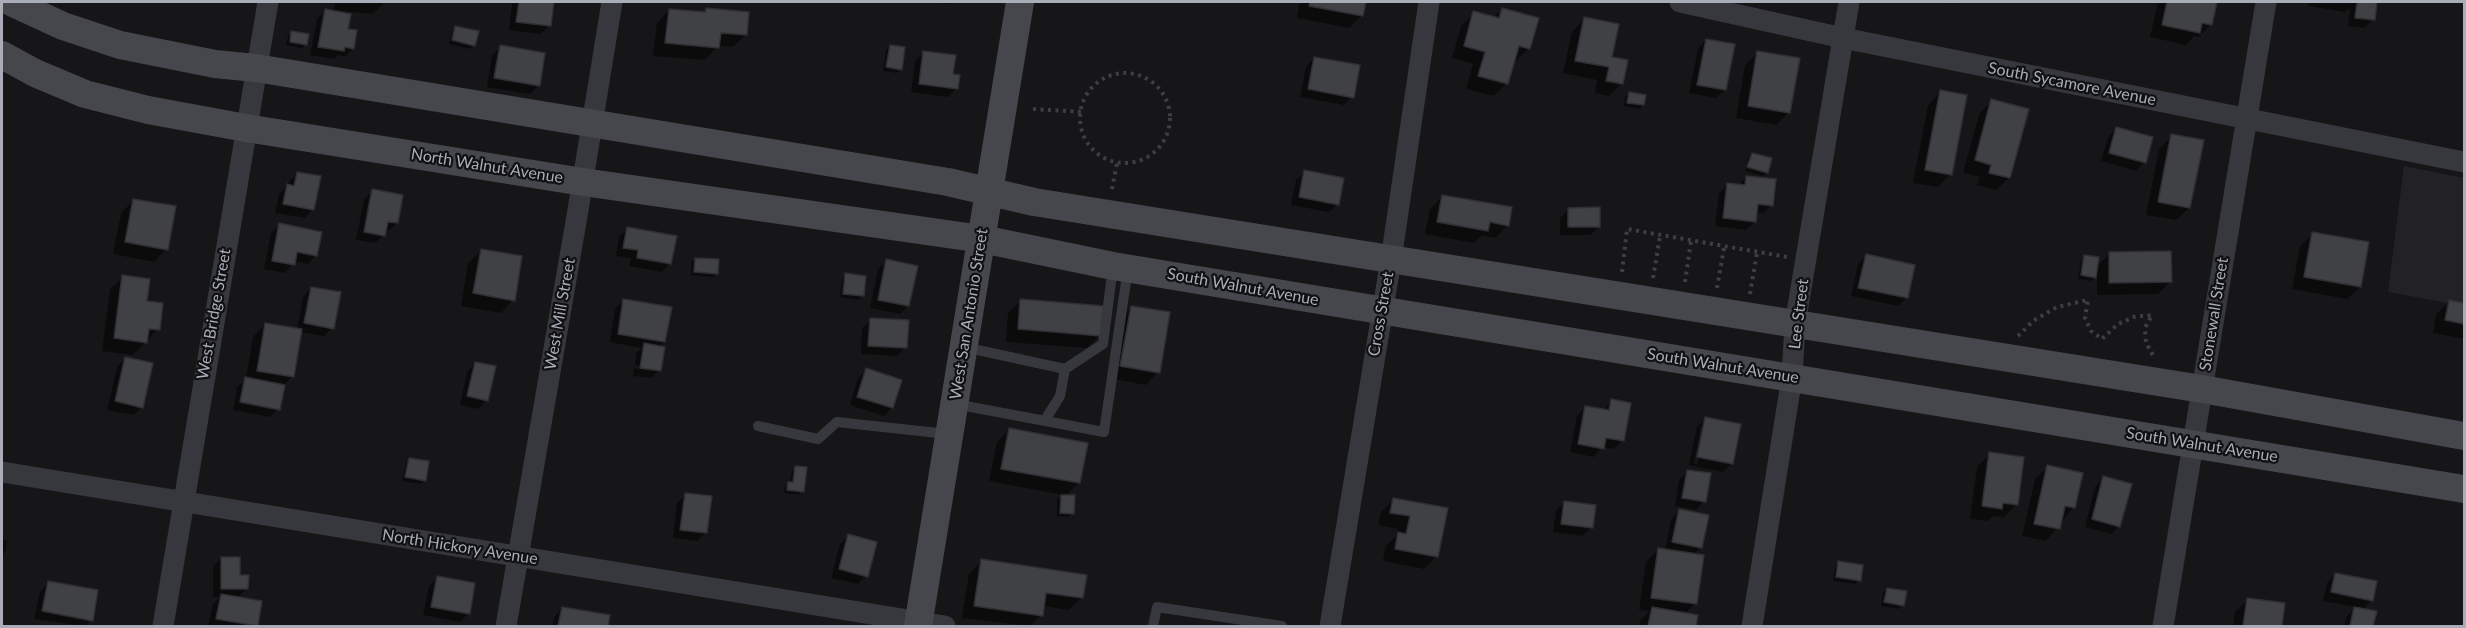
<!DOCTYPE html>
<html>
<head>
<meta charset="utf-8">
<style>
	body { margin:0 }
	#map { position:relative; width:2466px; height:628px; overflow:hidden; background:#161618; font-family:Lato,sans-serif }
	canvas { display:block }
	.frame { position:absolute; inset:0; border:3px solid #a8adb8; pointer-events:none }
</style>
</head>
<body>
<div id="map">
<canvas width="2466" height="628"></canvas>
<div class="frame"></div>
</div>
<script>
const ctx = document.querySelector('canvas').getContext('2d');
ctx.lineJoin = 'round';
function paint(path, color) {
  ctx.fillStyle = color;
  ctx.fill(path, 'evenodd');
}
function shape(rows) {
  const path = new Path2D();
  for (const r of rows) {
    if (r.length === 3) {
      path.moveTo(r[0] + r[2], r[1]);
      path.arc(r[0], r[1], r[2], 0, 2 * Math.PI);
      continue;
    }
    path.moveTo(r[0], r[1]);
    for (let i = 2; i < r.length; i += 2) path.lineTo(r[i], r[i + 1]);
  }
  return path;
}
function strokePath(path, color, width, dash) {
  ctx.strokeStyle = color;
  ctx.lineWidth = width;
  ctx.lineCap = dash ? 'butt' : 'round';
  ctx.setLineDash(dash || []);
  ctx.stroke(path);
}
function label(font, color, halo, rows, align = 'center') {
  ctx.font = font + ' Lato,sans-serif';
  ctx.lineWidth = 4.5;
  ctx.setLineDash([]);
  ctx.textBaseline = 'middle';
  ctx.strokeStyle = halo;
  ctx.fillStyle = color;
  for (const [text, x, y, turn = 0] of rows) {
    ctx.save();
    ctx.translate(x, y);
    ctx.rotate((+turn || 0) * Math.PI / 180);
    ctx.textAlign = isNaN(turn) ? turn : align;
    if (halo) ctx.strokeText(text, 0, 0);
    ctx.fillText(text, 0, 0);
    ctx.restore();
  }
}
const built = shape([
	[2404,166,2464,178,2464,306,2388,292]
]);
const shadow = shape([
	[335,2,385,2,373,14,340,11,353,48,345,57,338,55,334,59,310,55,317,19,325,11,334,12],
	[515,2,553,2,550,25,541,34,509,30,512,4],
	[927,2,952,2,949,4],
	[1300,2,1365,2,1362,16,1349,28,1297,18],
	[1941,2,1958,2,1956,4],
	[2158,2,2215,2,2211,25,2198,37,2194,36,2186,45,2150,37],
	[2309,2,2375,2,2373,19,2365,28,2348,26,2350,8,2345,12,2308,6],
	[706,9,745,35,733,47,718,46,705,60,653,56,657,23,669,10,702,13],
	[1502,9,1529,48,1516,61,1513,60,1506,84,1494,96,1466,89,1473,64,1452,58,1461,26,1474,13,1493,18],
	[1584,19,1611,58,1622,83,1609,96,1595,93,1597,80,1563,73,1572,32],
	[456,27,474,45,470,49,449,44,452,31],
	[292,32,306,44,302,48,286,45,288,36],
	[1706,40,1733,45,1725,90,1716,98,1689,93,1698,49],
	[890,46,901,69,897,73,883,71,886,50],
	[501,47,538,86,530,94,487,87,492,55],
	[924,52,951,75,957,88,948,97,911,92,915,61],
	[1758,53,1789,112,1776,125,1736,118,1745,65],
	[1314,58,1352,97,1344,105,1300,97,1306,67],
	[1940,92,1950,174,1938,187,1913,183,1928,105],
	[1629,93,1643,105,1639,109,1624,106,1625,97],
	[1992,101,2009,178,1996,190,1977,185,1980,177,1963,173,1979,114],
	[2116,128,2144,162,2136,171,2101,161,2108,137],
	[2172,136,2189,208,2176,220,2146,215,2159,149],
	[1752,154,1767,172,1763,176,1745,171,1748,158],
	[1305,172,1338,204,1329,212,1291,205,1296,180],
	[297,173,313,209,305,218,275,213,279,194],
	[1746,177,1772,205,1763,213,1756,213,1755,222,1746,230,1715,226,1719,193,1727,185,1738,186],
	[373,191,397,223,388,231,385,230,384,235,375,243,356,240,364,199],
	[1443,196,1508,225,1495,238,1482,235,1474,243,1425,234,1430,209],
	[134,200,166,249,154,262,113,254,121,213],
	[1569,209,1599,227,1590,235,1560,235,1560,218],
	[280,225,316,255,308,264,294,261,285,273,264,269,271,233],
	[627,229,670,263,662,272,629,266,631,258,616,256,619,237],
	[2313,234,2360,287,2347,299,2292,289,2300,246],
	[481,251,513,300,501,313,461,306,468,263],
	[2109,254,2170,282,2158,294,2097,295,2097,275,2091,281,2078,279,2081,261,2085,257,2096,267],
	[1866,256,1906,298,1898,306,1851,296,1858,264],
	[695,259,717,273,713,277,691,275,691,263],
	[886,261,908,306,900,314,870,308,878,269],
	[846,275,862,296,858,300,840,297,842,279],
	[123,277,158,329,133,355,102,351,110,289],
	[311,288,332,328,324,336,300,332,293,376,283,386,278,409,270,417,233,410,237,387,246,379,253,337,265,324,297,330,303,297],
	[624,300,664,342,658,347,659,370,651,378,633,376,634,368,654,371,654,368,635,365,636,353,642,348,610,342,615,309],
	[1021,301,1100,335,1087,348,1006,342,1008,313],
	[2449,302,2464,304,2464,339,2433,333,2436,314],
	[1132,307,1158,372,1146,385,1108,378,1119,320],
	[871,320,905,348,897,356,861,354,862,328],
	[125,358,142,407,134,415,107,410,117,367],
	[475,363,487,400,478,409,460,405,467,372],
	[867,370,892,407,884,416,850,405,858,378],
	[1612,401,1622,441,1614,449,1602,447,1594,457,1570,452,1577,416,1586,407,1603,410],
	[1705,419,1732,463,1723,472,1689,465,1697,427],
	[1701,426,1704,426,1697,465,1694,464],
	[1009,430,1079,483,1065,496,1073,513,1069,517,1057,516,1057,500,1063,495,989,481,997,442],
	[1990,454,2017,504,2004,517,1993,516,1988,521,1970,519,1977,467],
	[410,459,424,480,420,484,402,481,406,463],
	[796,467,802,491,798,495,784,493,785,487,790,483,792,471],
	[2048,467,2074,507,2046,541,2022,536,2035,479],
	[1688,471,1704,501,1696,510,1675,506,1679,480],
	[2104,478,2119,526,2111,534,2085,527,2095,487],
	[686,494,706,533,697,541,673,538,677,503],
	[1393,500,1446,509,1437,556,1424,569,1383,561,1385,547,1396,536,1398,529,1378,525,1381,512],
	[1564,502,1591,527,1583,536,1553,532,1556,511],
	[1680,510,1701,547,1693,555,1695,603,1685,614,1697,616,1695,626,1639,626,1640,621,1649,611,1639,610,1646,562,1658,550,1665,551,1671,519],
	[849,536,866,576,858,584,831,578,840,544],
	[2,540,7,540,5,552,2,555],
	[221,558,247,588,237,598,260,602,255,626,208,626,213,604,220,597,213,597,213,567],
	[982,561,1082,597,1069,610,1043,606,1041,615,1030,626,962,618,969,574],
	[1839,563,1859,580,1855,584,1833,581,1835,567],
	[2335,574,2372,600,2362,610,2375,612,2372,626,2344,626,2346,617,2356,607,2323,601,2327,583],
	[437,578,468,614,460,622,423,615,429,586],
	[48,583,91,620,85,626,34,619,40,592],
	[1887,589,1902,605,1898,609,1881,606,1883,593],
	[2248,600,2283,604,2280,626,2233,626,2235,612],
	[562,609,608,617,606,626,552,626,554,617]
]);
const building = shape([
	[519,2,554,2,551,26,516,22,519,2],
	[1310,2,1366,2,1363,16,1309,6,1310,2],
	[2167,2,2217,2,2212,25,2202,23,2200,33,2162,25,2167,2],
	[2357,2,2377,2,2375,20,2355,18,2357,2],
	[706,8,749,12,747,35,721,33,719,48,665,43,669,9,705,12,706,8],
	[1502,8,1539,18,1530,49,1519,46,1508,84,1478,76,1485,52,1464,46,1473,11,1499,18,1502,8],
	[325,9,351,14,348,29,357,30,354,49,345,47,344,51,318,47,325,9],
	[1584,17,1619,24,1612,57,1628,60,1623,84,1606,81,1609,67,1575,61,1584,17],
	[455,26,479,31,475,46,452,40,455,26],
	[291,31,309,34,307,45,290,42,291,31],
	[1706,39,1735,44,1726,90,1697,85,1706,39],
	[500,45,545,53,540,86,494,78,500,45],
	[890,45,905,47,902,70,886,67,890,45],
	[923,51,956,55,953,74,960,75,958,89,919,84,923,51],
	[1757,51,1800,58,1790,113,1748,106,1757,51],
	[1314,57,1360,65,1354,98,1308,89,1314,57],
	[1940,90,1967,95,1952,175,1925,170,1940,90],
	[1629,92,1646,95,1644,105,1627,103,1629,92],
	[1991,99,2029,109,2010,178,1989,173,1991,165,1975,160,1991,99],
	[2116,127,2153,137,2146,163,2109,153,2116,127],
	[2171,134,2204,140,2190,208,2158,202,2171,134],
	[1752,153,1772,158,1768,173,1747,167,1752,153],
	[1304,170,1344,178,1339,205,1299,197,1304,170],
	[297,172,321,176,314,210,283,204,287,184,294,186,297,172],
	[1746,176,1776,179,1773,206,1758,204,1756,222,1723,218,1727,183,1745,185,1746,176],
	[372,189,403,195,398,223,388,222,385,236,364,232,372,189],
	[1442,195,1512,207,1509,226,1490,222,1488,231,1437,222,1442,195],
	[133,199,176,206,168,250,125,242,133,199],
	[1600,207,1600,227,1568,227,1568,208,1600,207],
	[279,223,322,232,317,256,297,252,295,265,272,261,279,223],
	[627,227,677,236,671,264,637,258,638,250,623,248,627,227],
	[2312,232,2369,242,2361,287,2304,277,2312,232],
	[481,249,522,256,515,301,473,293,481,249],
	[2171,251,2172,282,2109,283,2109,252,2171,251],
	[1866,254,1915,265,1908,298,1858,288,1866,254],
	[2084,255,2099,257,2096,278,2081,275,2084,255],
	[695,258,719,259,718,274,694,272,695,258],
	[886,259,918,266,909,306,878,300,886,259],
	[845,273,866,276,864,296,843,294,845,273],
	[122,275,150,279,147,301,163,303,160,330,149,329,147,343,114,338,122,275],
	[311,287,341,292,334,329,304,323,311,287],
	[623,299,672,307,665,342,618,334,623,299],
	[1020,299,1104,306,1101,336,1018,329,1020,299],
	[2449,300,2464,303,2464,324,2445,320,2449,300],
	[1131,306,1170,312,1160,373,1120,366,1131,306],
	[870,318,909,320,907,348,868,346,870,318],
	[265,323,302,329,294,377,257,371,265,323],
	[644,343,665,347,661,371,640,368,644,343],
	[125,357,153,363,143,408,115,401,125,357],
	[475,362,496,366,488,401,467,396,475,362],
	[866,368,902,380,893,408,857,397,866,368],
	[245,377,285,385,280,410,240,402,245,377],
	[1611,399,1631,403,1624,441,1606,438,1604,449,1578,444,1585,406,1609,410,1611,399],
	[1705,417,1741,424,1733,464,1697,457,1705,417],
	[1009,428,1088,443,1080,483,1001,469,1009,428],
	[1989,452,2024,457,2018,505,2003,503,2002,509,1982,506,1989,452],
	[409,458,429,461,426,481,405,477,409,458],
	[2047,465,2083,473,2075,508,2065,506,2060,529,2034,524,2047,465],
	[795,466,807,467,804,492,787,490,788,482,793,482,795,466],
	[1687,470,1711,473,1706,502,1682,498,1687,470],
	[2103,476,2132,484,2120,527,2092,519,2103,476],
	[685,493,712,496,707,533,680,530,685,493],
	[1061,495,1075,495,1074,514,1060,513,1061,495],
	[1393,498,1448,508,1438,557,1395,549,1398,532,1406,534,1410,516,1390,513,1393,498],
	[1564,501,1596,505,1593,528,1561,524,1564,501],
	[1679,509,1709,515,1702,548,1672,542,1679,509],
	[848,534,877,542,868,577,839,569,848,534],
	[1658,548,1704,555,1697,604,1651,598,1658,548],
	[221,557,240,557,240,575,249,575,248,589,221,589,221,557],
	[981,559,1087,575,1083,598,1046,593,1043,616,974,606,981,559],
	[1838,561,1863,565,1861,581,1836,577,1838,561],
	[2335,573,2377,581,2373,601,2331,592,2335,573],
	[437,576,475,583,470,614,431,607,437,576],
	[48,581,98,590,93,621,42,611,48,581],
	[1887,588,1907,591,1904,606,1884,602,1887,588],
	[221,594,262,601,258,626,216,619,221,594],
	[2247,598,2285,603,2282,626,2243,626,2247,598],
	[562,607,610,615,608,626,558,626,562,607],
	[1652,607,1698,615,1696,626,1648,626,1652,607],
	[2354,607,2377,611,2373,626,2350,626,2354,607]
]);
const path = shape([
	[1125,118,45],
	[1033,109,1081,112],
	[1112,189,1117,163],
	[1622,272,1627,229,1787,257],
	[1653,278,1660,236],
	[1685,282,1691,241],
	[1717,288,1724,248],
	[1750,294,1757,253],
	[2018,336,2033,321,2057,307,2088,300,2085,318,2091,331,2102,339,2118,324,2134,317,2152,315,2145,328,2146,343,2154,357]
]);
const lane = shape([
	[964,347,1065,369,1103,344,1113,267],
	[955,404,1104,432,1128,268],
	[1045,420,1060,396,1065,369],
	[758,426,818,439,837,422,947,434],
	[1153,626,1157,607,1282,626]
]);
const street = shape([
	[1680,2,1843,38,2464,162],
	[2,472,945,626],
	[163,626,268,2],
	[506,626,577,216,612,2],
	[1330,626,1391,260,1429,2],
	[1752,626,1792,377,1795,324,1849,2],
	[2163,626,2266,2]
]);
const secondary = shape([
	[11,2,63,26,120,45,215,64,256,68,948,182,1034,202,2202,389,2464,436],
	[2,55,35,73,85,94,148,110,246,128,583,182,982,239,1113,266,2464,489],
	[918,626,1020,2]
]);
const streetNames = [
	["South Sycamore Avenue",2072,84,11],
	["North Walnut Avenue",487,166,9],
	["South Walnut Avenue",1243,287,10],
	["West Bridge Street",214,314,-80],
	["West Mill Street",560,314,-80],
	["West San Antonio Street",969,314,-81],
	["Cross Street",1381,314,-80],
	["Lee Street",1799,314,-83],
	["Stonewall Street",2214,314,-81],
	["South Walnut Avenue",1723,366,9],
	["South Walnut Avenue",2202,445,9],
	["North Hickory Avenue",460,547,9]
];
paint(built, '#222225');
paint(shadow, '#0007');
paint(building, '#404145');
strokePath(building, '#303034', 1.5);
strokePath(path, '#3d3f44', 4, [3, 4.5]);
strokePath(lane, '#37383d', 10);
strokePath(street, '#37383d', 21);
strokePath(secondary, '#45474d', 28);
label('16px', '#a8adb8', '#111113', streetNames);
</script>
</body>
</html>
